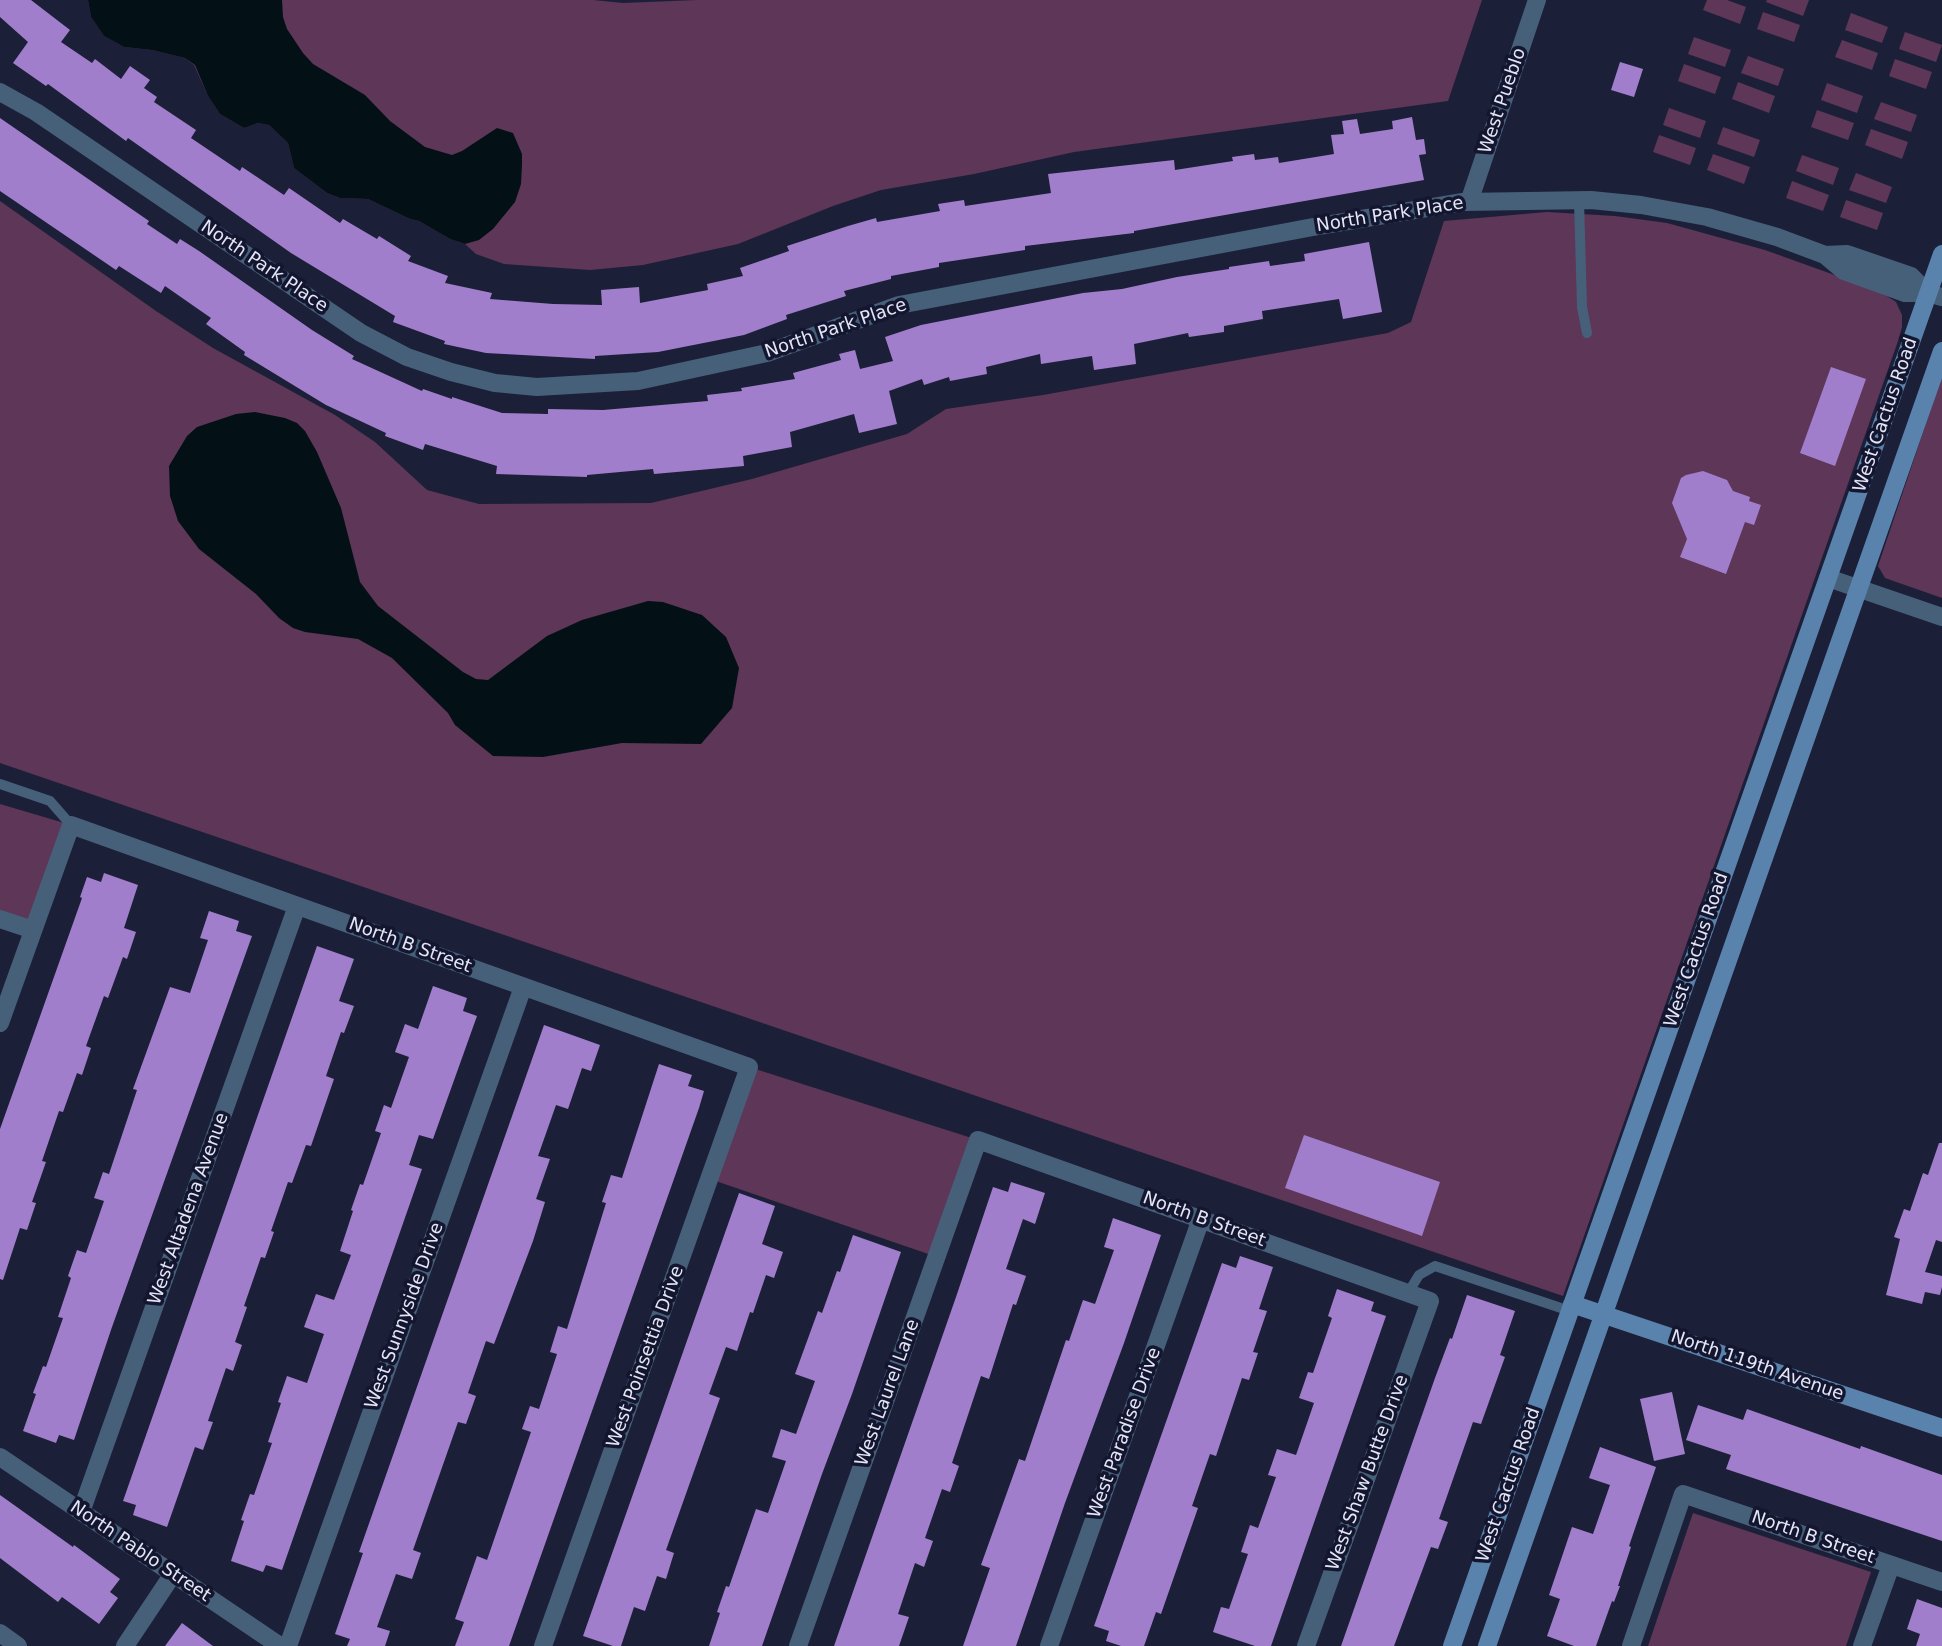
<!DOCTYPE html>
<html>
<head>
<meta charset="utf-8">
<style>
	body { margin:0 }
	canvas { display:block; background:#1c1f38 }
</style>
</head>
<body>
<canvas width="1942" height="1646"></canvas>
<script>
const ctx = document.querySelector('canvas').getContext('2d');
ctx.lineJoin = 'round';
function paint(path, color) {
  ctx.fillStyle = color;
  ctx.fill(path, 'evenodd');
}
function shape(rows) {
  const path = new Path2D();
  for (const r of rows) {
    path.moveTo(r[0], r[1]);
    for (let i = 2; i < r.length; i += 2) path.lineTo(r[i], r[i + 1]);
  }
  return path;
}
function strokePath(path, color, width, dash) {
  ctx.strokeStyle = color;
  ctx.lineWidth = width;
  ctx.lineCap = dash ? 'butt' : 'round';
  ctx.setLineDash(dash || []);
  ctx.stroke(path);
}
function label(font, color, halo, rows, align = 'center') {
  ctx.font = font + ' "DejaVu Sans",sans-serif';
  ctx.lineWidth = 7;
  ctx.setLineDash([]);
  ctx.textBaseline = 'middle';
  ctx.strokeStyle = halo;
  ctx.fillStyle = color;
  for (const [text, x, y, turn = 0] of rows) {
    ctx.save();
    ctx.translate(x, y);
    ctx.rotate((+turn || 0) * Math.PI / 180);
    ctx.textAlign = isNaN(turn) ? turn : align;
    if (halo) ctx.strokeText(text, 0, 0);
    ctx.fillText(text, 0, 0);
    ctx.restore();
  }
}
const green = shape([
	[88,0,593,0,623,3,697,0,1482,0,1448,101,1074,152,974,174,881,190,833,206,738,244,643,265,590,270,504,264,476,254,465,244,450,239,419,221,410,219,368,199,340,198,327,193,294,168,288,143,269,125,258,123,244,128,220,114,208,96,194,65,185,58,152,50,124,47,104,36,91,17],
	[1707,0,1727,0,1746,7,1740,24,1703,10],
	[1767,0,1809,0,1803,16,1766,2],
	[1763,12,1800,25,1794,42,1757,29],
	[1851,13,1888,27,1882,43,1845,30],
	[1905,32,1942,45,1936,62,1899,49],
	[1694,37,1731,50,1725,67,1688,54],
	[1842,40,1878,53,1872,70,1835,57],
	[1748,56,1784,69,1778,86,1741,73],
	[1895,59,1932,72,1926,89,1889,76],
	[1684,64,1721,77,1715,94,1678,81],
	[1738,82,1775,96,1769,113,1732,99],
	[1827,83,1863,96,1857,113,1821,100],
	[1881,102,1917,115,1911,132,1874,119],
	[1669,108,1706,121,1700,138,1663,125],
	[1817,110,1854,123,1848,140,1811,127],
	[1723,127,1760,140,1754,157,1717,144],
	[1871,129,1908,142,1902,159,1865,145],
	[1659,135,1696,148,1690,165,1653,152],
	[1713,154,1750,167,1744,184,1707,170],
	[1802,155,1839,168,1833,185,1796,171],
	[1856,173,1892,187,1886,203,1849,190],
	[1792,181,1829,195,1823,211,1786,198],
	[1846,200,1883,213,1877,230,1840,217],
	[0,201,156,311,213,348,335,415,375,442,427,490,479,504,651,503,752,479,907,434,946,409,1043,395,1388,333,1411,322,1444,221,1547,212,1615,216,1667,223,1765,250,1879,291,1896,302,1902,315,1902,327,1898,341,1563,1296,0,763],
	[1942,376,1942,598,1885,578,1878,566],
	[0,804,71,825,33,930,0,919],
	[749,1067,978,1140,937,1257,710,1179],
	[1693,1513,1871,1572,1846,1646,1648,1646]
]);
const water = shape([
	[88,0,282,0,283,17,287,29,303,53,313,64,365,95,390,121,425,147,452,155,462,151,497,128,513,133,522,154,522,164,521,184,515,202,493,229,479,240,465,244,450,239,419,221,410,219,368,199,340,198,327,193,294,168,288,143,269,125,258,123,244,128,220,114,208,96,195,65,185,58,152,50,124,47,104,36,91,17],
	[255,412,285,418,297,423,305,431,317,452,341,508,360,582,378,606,463,672,476,679,488,680,547,636,582,620,648,601,663,602,702,615,726,637,739,668,732,708,701,744,622,743,543,757,493,756,455,725,448,713,392,658,358,639,305,632,293,628,279,618,256,594,199,549,178,521,170,496,169,466,187,436,197,427,236,414]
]);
const building = shape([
	[0,0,31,0,70,30,61,42,92,63,95,59,121,79,130,66,150,80,144,88,157,97,154,102,196,130,191,138,240,171,242,167,284,195,289,188,340,223,343,219,377,239,379,236,411,256,408,261,448,276,445,283,492,293,490,299,553,304,602,305,601,290,639,287,640,303,708,290,707,284,743,276,740,268,789,251,787,246,848,226,876,218,877,222,940,211,938,204,964,200,965,206,1051,193,1048,174,1174,160,1175,170,1233,161,1232,157,1254,154,1255,160,1278,157,1279,163,1334,154,1331,135,1344,134,1342,121,1357,119,1360,134,1393,129,1392,121,1412,117,1416,140,1424,139,1426,154,1419,155,1424,180,1134,231,1134,233,1025,246,1025,250,939,263,939,267,891,276,891,279,844,291,846,296,786,315,787,319,744,335,658,352,595,356,595,359,486,353,444,344,445,341,393,322,395,316,291,253,128,138,126,141,48,84,46,86,13,63,28,42,0,17],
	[1620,62,1643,69,1634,97,1611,90],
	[0,118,149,221,147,224,177,244,180,239,199,251,312,330,354,356,352,359,422,391,423,389,452,399,452,397,502,413,548,414,548,409,603,410,708,401,707,395,742,391,741,388,795,379,793,373,841,360,839,354,855,350,860,369,893,361,885,337,921,325,1083,293,1122,289,1177,277,1229,269,1229,267,1269,261,1270,266,1305,261,1304,254,1369,242,1382,312,1343,319,1339,299,1262,311,1263,319,1224,326,1224,332,1189,337,1188,333,1134,344,1136,364,1094,370,1092,356,1041,364,1040,354,986,367,987,374,950,381,949,377,924,385,922,379,889,391,897,424,859,433,854,414,790,432,792,447,743,456,744,466,654,474,653,469,587,475,587,477,496,474,497,466,425,444,423,450,385,436,386,433,326,405,244,355,245,352,206,324,211,318,165,286,161,293,119,266,116,270,0,191],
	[1831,367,1866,379,1835,466,1800,453],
	[1703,471,1727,480,1733,491,1750,497,1749,501,1761,505,1754,525,1745,522,1726,574,1680,557,1687,539,1672,503,1681,478,1686,475],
	[104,873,138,885,124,928,136,932,127,959,123,957,108,998,104,996,86,1046,91,1048,82,1075,77,1073,63,1112,59,1111,42,1161,46,1162,32,1202,36,1203,27,1230,20,1228,3,1280,0,1279,0,1129,82,898,80,897,87,877,101,882],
	[209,911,239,921,236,931,252,936,112,1327,74,1440,59,1435,56,1443,23,1431,36,1394,33,1393,43,1366,46,1367,63,1318,58,1317,71,1278,68,1276,77,1250,86,1253,104,1201,94,1198,103,1172,109,1174,137,1090,133,1089,170,987,190,993,208,940,200,938],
	[317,946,354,959,339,1001,354,1006,344,1033,341,1032,326,1076,334,1079,311,1146,306,1145,292,1183,288,1182,271,1231,274,1232,265,1258,261,1257,244,1306,247,1307,235,1342,242,1345,233,1371,226,1368,208,1421,213,1422,203,1450,195,1447,167,1527,133,1515,136,1505,123,1501],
	[433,986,467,998,463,1011,477,1016,433,1139,419,1135,409,1165,422,1169,282,1570,266,1565,263,1572,231,1561,244,1521,241,1520,250,1494,254,1495,272,1443,268,1442,281,1403,278,1402,287,1376,307,1383,324,1334,304,1327,316,1294,334,1300,351,1255,340,1251,353,1211,351,1210,360,1184,363,1185,381,1133,375,1131,384,1105,391,1108,409,1057,395,1052,405,1024,418,1029],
	[544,1025,600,1045,591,1071,582,1068,568,1109,556,1105,538,1156,550,1159,536,1199,545,1202,533,1241,494,1344,486,1341,468,1393,476,1396,466,1424,458,1422,413,1550,421,1553,412,1579,396,1574,377,1627,390,1631,385,1646,347,1646,350,1639,335,1634,363,1553,359,1552],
	[659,1064,692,1075,688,1086,704,1091,699,1108,509,1646,455,1646,464,1622,455,1619,477,1556,487,1560,531,1432,522,1429,530,1406,539,1409,557,1354,550,1352,558,1326,567,1329,606,1203,602,1202,611,1175,622,1178],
	[1304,1135,1440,1182,1422,1236,1285,1188],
	[1939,1143,1942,1143,1942,1242,1936,1240,1925,1272,1942,1276,1942,1287,1940,1295,1925,1292,1922,1304,1886,1295,1900,1239,1894,1237,1904,1209,1910,1211,1923,1173,1928,1175],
	[1011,1182,1045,1193,1035,1224,1023,1219,1006,1269,1026,1276,1016,1305,1013,1304,989,1379,981,1376,952,1463,959,1466,950,1492,942,1489,925,1538,933,1541,924,1567,915,1563,898,1614,909,1617,899,1646,834,1646,956,1297,993,1187,1008,1192],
	[739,1193,775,1206,762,1244,783,1252,774,1278,766,1275,753,1313,750,1312,737,1351,726,1347,709,1394,720,1398,666,1550,674,1553,666,1579,657,1576,645,1611,634,1607,621,1646,613,1646,583,1636],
	[1113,1218,1161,1235,1124,1343,1065,1503,1016,1646,963,1646,990,1568,981,1565,1019,1459,1025,1461,1066,1340,1069,1341,1083,1300,1095,1304,1114,1250,1104,1247],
	[853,1235,901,1252,852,1394,822,1474,762,1646,709,1646,720,1613,717,1612,726,1586,729,1587,756,1509,768,1513,786,1461,772,1457,781,1429,796,1434,815,1381,795,1374,818,1311,822,1313,837,1271,840,1272],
	[1240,1256,1273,1267,1259,1309,1267,1311,1253,1352,1258,1353,1249,1380,1242,1378,1216,1456,1210,1454,1192,1506,1198,1508,1161,1614,1156,1612,1144,1646,1121,1646,1106,1641,1109,1631,1094,1626,1222,1263,1236,1268],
	[1337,1289,1374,1302,1371,1311,1386,1316,1271,1646,1255,1646,1213,1632,1221,1607,1229,1609,1248,1554,1241,1552,1250,1525,1258,1528,1276,1477,1268,1475,1277,1449,1296,1455,1314,1403,1299,1398,1308,1372,1313,1373,1332,1318,1328,1316],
	[1467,1295,1515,1311,1500,1355,1505,1357,1481,1424,1473,1422,1439,1519,1448,1522,1438,1549,1431,1547,1394,1646,1341,1646,1435,1378,1450,1338,1452,1339],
	[1672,1392,1685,1454,1654,1461,1640,1399],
	[1698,1405,1743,1420,1747,1409,1860,1449,1861,1446,1942,1475,1942,1541,1726,1469,1731,1455,1686,1440],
	[1600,1447,1656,1467,1629,1546,1631,1547,1618,1586,1620,1586,1614,1602,1612,1601,1596,1646,1574,1646,1547,1636,1560,1599,1549,1595,1572,1527,1593,1534,1610,1485,1589,1478],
	[0,1495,73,1547,74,1545,120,1579,110,1592,118,1598,99,1624,62,1597,58,1602,0,1558],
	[1917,1599,1942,1608,1942,1646,1916,1646,1920,1634,1907,1629],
	[182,1623,213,1646,165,1646]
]);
const lane = shape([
	[1579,201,1582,307,1587,333],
	[0,784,50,801,71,825],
	[1408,1293,1419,1275,1435,1266,1570,1311]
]);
const street = shape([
	[0,92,36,112,361,333,407,357,451,372,495,383,537,387,638,381,767,353,899,305,1313,227,1463,202,1591,200,1641,205,1707,217,1777,237,1825,255,1847,254,1911,276,1928,293],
	[1469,202,1537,0],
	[1825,255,1844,271,1905,293,1928,293,1942,297],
	[1828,578,1942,617],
	[0,919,33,930],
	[0,1023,71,825,749,1067,543,1646],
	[0,1457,280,1646],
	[81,1512,297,906],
	[0,1633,18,1646],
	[125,1646,173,1574],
	[288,1646,523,987],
	[798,1646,978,1140,1430,1301,1306,1646],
	[1049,1646,1201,1219],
	[1631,1646,1683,1494,1942,1582],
	[1862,1646,1891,1565]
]);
const secondary = shape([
	[1572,1304,1942,1428],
	[1452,1646,1942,254],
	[1487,1646,1942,351]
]);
const streetNames = [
	["West Pueblo",1503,101,-71],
	["North Park Place",1390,215,-9],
	["North Park Place",264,267,34],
	["North Park Place",836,329,-19],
	["West Cactus Road",1886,415,-71],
	["North B Street",410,946,20],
	["West Cactus Road",1697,950,-71],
	["West Altadena Avenue",189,1209,-70],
	["North B Street",1204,1220,20],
	["West Sunnyside Drive",405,1316,-70],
	["West Poinsettia Drive",646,1357,-70],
	["North 119th Avenue",1757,1366,19],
	["West Laurel Lane",888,1393,-70],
	["West Paradise Drive",1125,1433,-70],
	["West Shaw Butte Drive",1368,1473,-70],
	["West Cactus Road",1509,1485,-71],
	["North B Street",1813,1538,19],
	["North Pablo Street",140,1552,34]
];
paint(green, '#5d3658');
paint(water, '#031116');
paint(building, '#a17ecb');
strokePath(lane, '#46607a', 10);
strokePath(street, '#46607a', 18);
strokePath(secondary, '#5983ad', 18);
label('18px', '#e2e6f7', '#13162e', streetNames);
</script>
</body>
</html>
